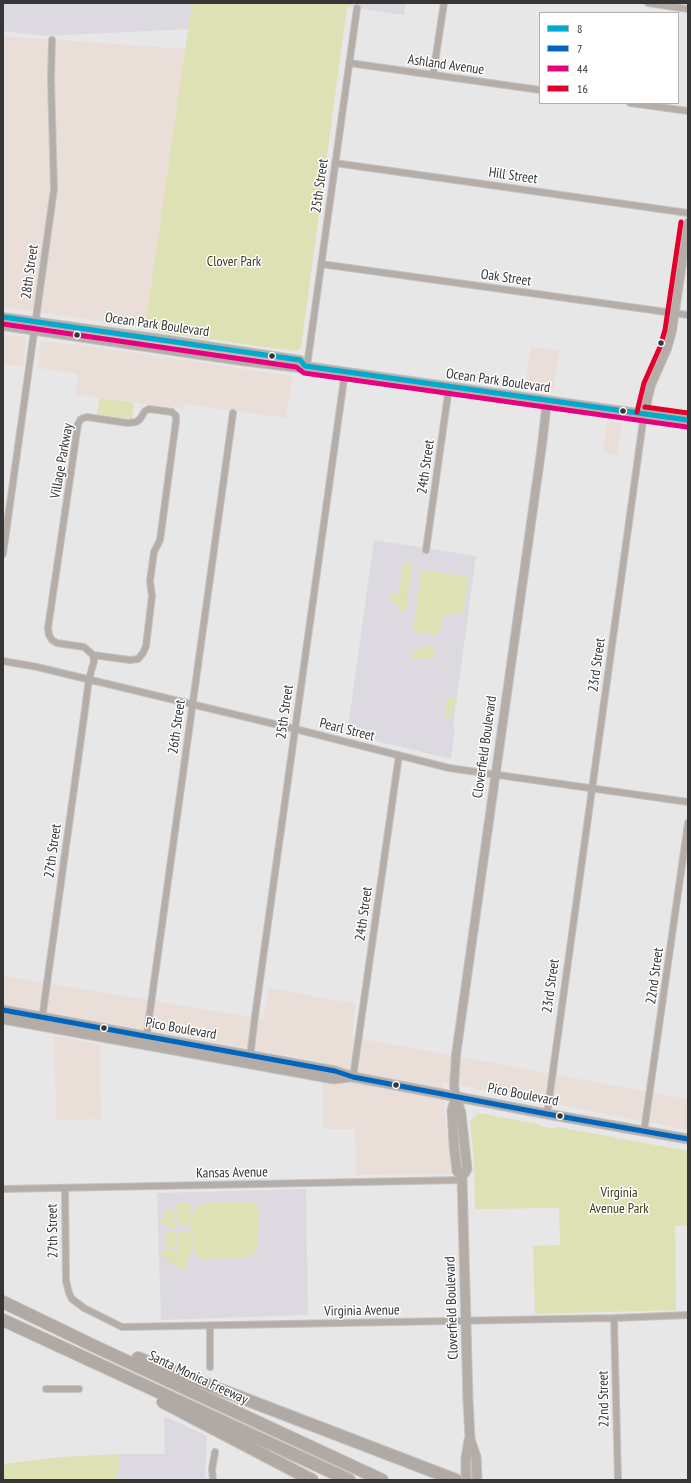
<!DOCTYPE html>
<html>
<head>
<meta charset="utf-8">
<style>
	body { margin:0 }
	#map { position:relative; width:691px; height:1483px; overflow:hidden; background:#e7e7e8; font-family:"PT Sans Narrow",sans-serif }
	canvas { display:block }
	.frame { position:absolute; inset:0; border:4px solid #363637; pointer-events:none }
	.legend { position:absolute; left:539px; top:12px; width:140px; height:92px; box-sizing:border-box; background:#fff; border:1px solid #afafaf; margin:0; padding:5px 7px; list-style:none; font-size:12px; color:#363637 }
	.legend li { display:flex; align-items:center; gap:8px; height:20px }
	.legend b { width:20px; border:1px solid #afafaf }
</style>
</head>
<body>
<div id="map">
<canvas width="691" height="1483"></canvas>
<div class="frame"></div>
<ul class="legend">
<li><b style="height:5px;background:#00a9ce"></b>8</li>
<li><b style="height:5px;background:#0065bd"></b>7</li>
<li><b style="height:5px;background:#e5007d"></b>44</li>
<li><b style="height:5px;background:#e4002b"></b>16</li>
</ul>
</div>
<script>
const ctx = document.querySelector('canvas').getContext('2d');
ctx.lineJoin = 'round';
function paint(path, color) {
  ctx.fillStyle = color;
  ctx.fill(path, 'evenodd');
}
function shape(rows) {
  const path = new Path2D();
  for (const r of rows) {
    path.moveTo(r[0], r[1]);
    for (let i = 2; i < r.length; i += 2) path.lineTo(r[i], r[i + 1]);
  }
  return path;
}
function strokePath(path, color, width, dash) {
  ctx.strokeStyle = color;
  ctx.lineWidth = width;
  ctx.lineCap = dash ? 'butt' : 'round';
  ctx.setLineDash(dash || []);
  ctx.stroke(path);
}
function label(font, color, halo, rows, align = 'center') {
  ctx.font = font + ' "PT Sans Narrow",sans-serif';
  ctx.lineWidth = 3;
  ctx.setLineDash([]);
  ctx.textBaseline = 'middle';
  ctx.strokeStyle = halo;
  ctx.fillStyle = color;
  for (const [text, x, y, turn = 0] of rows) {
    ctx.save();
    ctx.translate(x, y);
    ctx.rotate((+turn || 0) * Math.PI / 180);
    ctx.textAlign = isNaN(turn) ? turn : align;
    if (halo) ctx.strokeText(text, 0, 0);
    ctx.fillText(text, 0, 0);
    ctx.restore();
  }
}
const commercial = shape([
	[3,36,186,49,145,328,3,307],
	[3,334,26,337,23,367,3,364],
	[41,341,82,345,293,376,286,418,184,404,183,409,75,394,78,374,38,368],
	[531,347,559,350,554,390,525,386],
	[607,421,622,423,617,455,603,453],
	[3,976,263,1019,269,988,309,995,314,997,356,1003,352,1037,688,1099,688,1130,442,1082,451,1174,356,1175,355,1129,323,1129,323,1062,3,1004],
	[54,1036,100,1044,101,1119,56,1120]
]);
const built = shape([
	[3,3,192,3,189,29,46,36,3,31],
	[351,3,406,3,404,15,350,7],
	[374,540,476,556,453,726,455,727,451,759,347,734],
	[306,1189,308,1315,161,1320,157,1193],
	[164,1416,207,1436,205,1480,117,1480,120,1454,165,1454]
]);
const green = shape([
	[192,3,351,3,350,7,347,7,301,347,299,350,295,351,186,336,152,331,145,328],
	[100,398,134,403,132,419,97,414],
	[403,562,412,564,408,594,399,592],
	[425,570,467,577,469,579,464,609,460,613,452,613,445,617,442,621,440,633,436,635,415,632,413,629,421,573],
	[391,593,408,594,406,612,397,610,398,603,390,602],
	[425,645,435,647,433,659,428,658,426,660,412,659,413,652],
	[447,697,457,698,456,705,453,705,451,718,444,717],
	[478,1113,538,1124,541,1126,554,1129,557,1127,688,1151,688,1226,675,1226,676,1310,535,1314,533,1246,560,1245,559,1208,475,1209,474,1161,470,1121],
	[248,1201,254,1202,259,1210,258,1248,255,1253,246,1258,203,1259,197,1256,193,1250,192,1220,193,1211,197,1207,215,1202,243,1203],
	[190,1202,191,1225,177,1226,176,1203],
	[166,1210,174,1210,175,1227,166,1227,166,1224,159,1224,159,1220,166,1220],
	[175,1231,175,1248,167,1248,166,1232],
	[177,1232,191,1232,191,1255,177,1255],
	[162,1249,175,1249,175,1256,187,1256,187,1264,185,1270,173,1265,162,1254],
	[120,1454,117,1480,3,1480,3,1464,61,1457]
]);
const minor = shape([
	[648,3,688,9],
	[349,63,540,90],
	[433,75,444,3],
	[630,103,688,111],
	[335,163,688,213],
	[321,264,688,315],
	[307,366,357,8],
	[149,409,172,412,176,416,176,421,160,540,154,552,150,581,152,596,146,646,143,653,138,659,130,660,93,655,84,647,57,643,52,640,49,635,48,628,78,424,81,419,87,417,128,423,136,422,140,419,145,411,149,409],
	[426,550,449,387],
	[3,554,54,189,51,79,52,40],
	[3,661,37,667,295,729,449,768,688,802],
	[42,1019,83,724,89,679,94,661,93,655],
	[146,1040,233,413],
	[251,1056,251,1049,255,1016,345,372],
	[353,1077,399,755],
	[547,1114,644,414],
	[644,1131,688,823],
	[65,1188,66,1281,69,1293,72,1299,84,1308,122,1327,614,1318,688,1315],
	[3,1189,462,1180],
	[614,1318,618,1480],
	[210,1367,210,1326],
	[46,1389,79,1389],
	[213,1480,212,1469,215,1452]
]);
const tertiary = shape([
	[3,317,162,339,300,360,305,366],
	[3,326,241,361,299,368,305,366,688,420],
	[644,414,651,385,667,349,672,331,688,223],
	[456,1097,454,1086,456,1055,542,445,547,401]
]);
const secondary = shape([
	[3,1010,335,1071,353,1077,547,1114,688,1139],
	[3,1019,334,1079,349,1077],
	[456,1097,461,1113,467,1169,462,1177,468,1400,470,1439,476,1457,477,1480],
	[456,1097,452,1110,454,1146,457,1171,462,1177],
	[466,1480,466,1458,469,1440]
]);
const motorway = shape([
	[3,1302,94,1346,382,1480],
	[3,1320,349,1480],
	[138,1358,456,1480],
	[163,1402,312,1480]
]);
const bus1 = shape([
	[3,317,300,360,305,366,688,420]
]);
const bus2 = shape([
	[3,1010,335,1071,353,1077,547,1114,688,1139]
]);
const bus3 = shape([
	[3,324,296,367,304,373,687,427]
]);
const bus4 = shape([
	[645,407,688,413],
	[637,412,644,383,660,347,665,330,681,222]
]);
const markers = [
	[77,335,3.5,"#363637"],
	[661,343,3.5,"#363637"],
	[272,356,3.5,"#363637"],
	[623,411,3.5,"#363637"],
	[104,1028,3.5,"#363637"],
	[396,1085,3.5,"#363637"],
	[560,1116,3.5,"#363637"]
];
const streetNames = [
	["Ashland Avenue",446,65,8],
	["Hill Street",513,176,8],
	["25th Street",320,186,-82],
	["28th Street",30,272,-82],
	["Oak Street",506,278,8],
	["Ocean Park Boulevard",157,325,8],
	["Ocean Park Boulevard",498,381,8],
	["Village Parkway",62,461,-80],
	["24th Street",426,467,-82],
	["23rd Street",597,665,-82],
	["25th Street",285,712,-82],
	["26th Street",177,727,-82],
	["Pearl Street",347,730,14],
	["Cloverfield Boulevard",485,747,-82],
	["27th Street",53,851,-82],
	["24th Street",364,914,-82],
	["22nd Street",655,976,-82],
	["23rd Street",551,986,-82],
	["Pico Boulevard",181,1029,10],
	["Pico Boulevard",523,1095,11],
	["Kansas Avenue",232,1173,-1],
	["27th Street",53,1231,-91],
	["Cloverfield Boulevard",452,1308,-92],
	["Virginia Avenue",362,1311,-1],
	["Santa Monica Freeway",198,1378,25],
	["22nd Street",604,1399,-91]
];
const parkNames = [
	["Clover Park",234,262],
	["Virginia",619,1193],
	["Avenue Park",619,1209]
];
paint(commercial, '#eadfd8');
paint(built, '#dcdae0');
paint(green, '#dde1b4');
strokePath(minor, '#c4c4c5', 8);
strokePath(tertiary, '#c4c4c5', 10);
strokePath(secondary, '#c4c4c5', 11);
strokePath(motorway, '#c4c4c5', 14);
strokePath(minor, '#b5ada7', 6);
strokePath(tertiary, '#b5ada7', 8);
strokePath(secondary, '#b4aca7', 9);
strokePath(motorway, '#b1aaa4', 12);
strokePath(bus1, '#00a9ce', 5);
strokePath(bus2, '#0065bd', 5);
strokePath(bus3, '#e5007d', 5);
strokePath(bus4, '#e4002b', 5);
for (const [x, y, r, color] of markers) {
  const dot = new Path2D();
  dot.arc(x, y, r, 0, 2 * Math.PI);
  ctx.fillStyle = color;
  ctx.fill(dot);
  strokePath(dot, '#fff', 1.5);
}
label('14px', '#363637', '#fff', streetNames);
label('14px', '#383b15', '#fff', parkNames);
</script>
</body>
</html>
